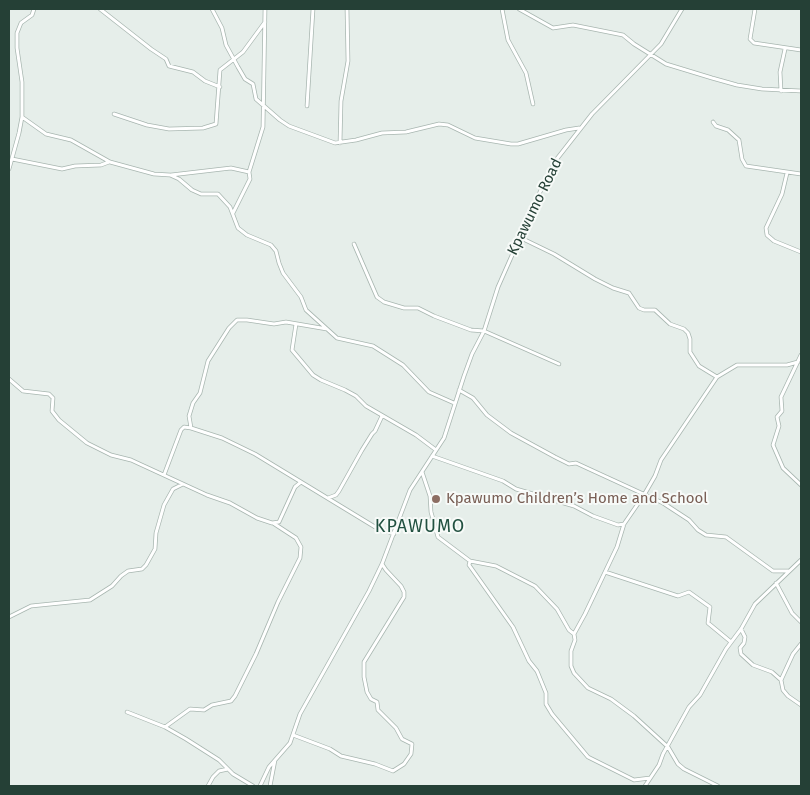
<!DOCTYPE html>
<html>
<head>
<meta charset="utf-8">
<style>
	body { margin:0 }
	#map { position:relative; width:810px; height:795px; overflow:hidden; background:#e6eeea; font-family:"Fira Sans",sans-serif }
	canvas { display:block }
	.frame { position:absolute; inset:0; border:10px solid #254036; pointer-events:none }
</style>
</head>
<body>
<div id="map">
<canvas width="810" height="795"></canvas>
<div class="frame"></div>
</div>
<script>
const ctx = document.querySelector('canvas').getContext('2d');
ctx.lineJoin = 'round';
function shape(rows) {
  const path = new Path2D();
  for (const r of rows) {
    path.moveTo(r[0], r[1]);
    for (let i = 2; i < r.length; i += 2) path.lineTo(r[i], r[i + 1]);
  }
  return path;
}
function strokePath(path, color, width, dash) {
  ctx.strokeStyle = color;
  ctx.lineWidth = width;
  ctx.lineCap = dash ? 'butt' : 'round';
  ctx.setLineDash(dash || []);
  ctx.stroke(path);
}
function label(font, color, halo, rows, align = 'center') {
  ctx.font = font + ' "Fira Sans",sans-serif';
  ctx.lineWidth = 4;
  ctx.setLineDash([]);
  ctx.textBaseline = 'middle';
  ctx.strokeStyle = halo;
  ctx.fillStyle = color;
  for (const [text, x, y, turn = 0] of rows) {
    ctx.save();
    ctx.translate(x, y);
    ctx.rotate((+turn || 0) * Math.PI / 180);
    ctx.textAlign = isNaN(turn) ? turn : align;
    if (halo) ctx.strokeText(text, 0, 0);
    ctx.fillText(text, 0, 0);
    ctx.restore();
  }
}
const minor = shape([
	[100,9,151,49,166,59,169,66,193,72,205,81,220,87],
	[212,9,222,28,226,45,238,67,245,79,253,84,256,99,280,120,289,126,335,143,356,140,382,133,406,132,439,124,448,125,475,138,511,144,518,144,566,130,579,128],
	[502,9,508,40,526,73,533,104],
	[519,9,553,28,573,25,623,35,634,44,666,64,712,78,737,85,762,89,801,91],
	[755,9,750,39,754,43,801,50],
	[781,91,780,72,785,49],
	[307,106,313,9],
	[114,114,147,125,169,129,203,128,216,124,220,70,243,52,265,22],
	[22,117,46,134,71,140,110,162,154,174,170,175,179,179,192,190,201,194,218,194,230,207,238,228,247,235,271,245,276,251,279,263,283,273,301,297,306,310,337,338,373,346,403,365,429,392,454,403],
	[713,122,716,126,728,130,739,140,742,159,746,166,801,174],
	[340,143,341,101,348,61,347,9],
	[12,159,62,169,75,166,101,165,109,162],
	[9,169,19,133,22,117,22,82,17,48,17,33,21,23,32,15,34,9],
	[787,173,782,194,766,228,767,235,774,241,801,252],
	[171,175,231,168,249,172],
	[233,213,250,179,249,172,263,127,265,9],
	[521,238,554,254,595,279,613,288,629,293,639,308,644,310,655,310,670,324,684,329,688,333,690,339,690,352,699,366,717,377],
	[354,244,377,297,384,302,404,308,418,308,434,316,471,330,484,331,559,364],
	[296,324,292,350,313,375,321,380,345,390,356,396,366,406,416,435,436,450],
	[801,355,781,397,782,411,777,417,779,426,773,445,783,468,801,485],
	[9,379,23,391,49,394,53,398,52,411,59,420,87,443,111,455,131,460,207,495,230,503,257,518,272,523,279,522,295,487,301,482],
	[459,390,473,398,487,415,511,433,555,457,569,464,576,463,663,503,689,520,698,530,706,535,726,537,773,571,788,571],
	[191,428,189,416,193,403,200,393,208,361,229,328,237,320,247,320,274,324,286,322,327,329],
	[432,456,503,481,516,489,574,506,593,516,618,525,624,524],
	[422,472,430,496,431,512,438,537,470,561,469,565,513,627,529,661,537,671,546,693,546,704,552,714,588,757,634,780,650,778],
	[164,475,181,430,184,427,191,428,222,438,255,454,375,527,394,534],
	[328,498,336,495,339,491,362,450,372,434,375,431,382,416],
	[470,561,496,566,535,586,557,609,569,630,574,634,575,640,571,651,571,666,574,673,588,688,611,699,634,716,668,747,678,764,684,769,718,786],
	[605,572,678,596,689,592,710,607,708,623,731,642],
	[776,583,792,613,801,622],
	[9,617,31,606,90,600,112,586,121,576,128,571,142,569,146,565,155,549,156,533,164,505,173,489,183,484],
	[741,629,745,637,744,643,740,648,741,654,753,665,772,672,781,680,783,690,788,696,801,705],
	[574,634,585,614,617,547,624,524,644,495,655,476,661,460,717,377,737,365,787,365,798,362],
	[781,680,793,654,801,644],
	[127,712,165,727,186,739,219,760,233,774,253,786],
	[165,727,190,709,204,710,212,705,231,701,235,696,256,654,278,602,300,558,301,547,296,538,273,523],
	[293,735,330,749,341,756,375,764,393,771,404,764,411,754,412,744,402,739,396,728,378,710,377,702,371,699,367,692,364,677,364,662,404,597,404,592,401,586,386,570,382,564],
	[208,786,213,777,219,771,228,769],
	[260,786,269,767,290,743,300,714,369,591,382,564,410,490,444,438,464,376,472,354,484,331,498,287,540,192,556,160,592,114,661,44,682,9],
	[270,786,275,760],
	[645,786,659,765,663,754,689,707,700,695,726,649,741,629,755,604,801,560]
]);
const markers = [
	[436,499,5,"#8d6e63"]
];
const streetNames = [
	["Kpawumo Road",535,207,-64]
];
const educationNames = [
	["Kpawumo Children’s Home and School",446,499]
];
const quarterNames = [
	["KPAWUMO",420,527]
];
strokePath(minor, '#a8b6b0', 4.5);
strokePath(minor, '#fff', 3);
for (const [x, y, r, color] of markers) {
  const dot = new Path2D();
  dot.arc(x, y, r, 0, 2 * Math.PI);
  ctx.fillStyle = color;
  ctx.fill(dot);
  strokePath(dot, '#f7faf8', 2);
}
label('15px', '#254036', '#f7faf8', streetNames);
label('15px', '#785e54', '#f7faf8', educationNames, 'left');
ctx.letterSpacing = '1px';
label('18px', '#225141', '#f7faf8', quarterNames);
ctx.letterSpacing = '0px';
</script>
</body>
</html>
